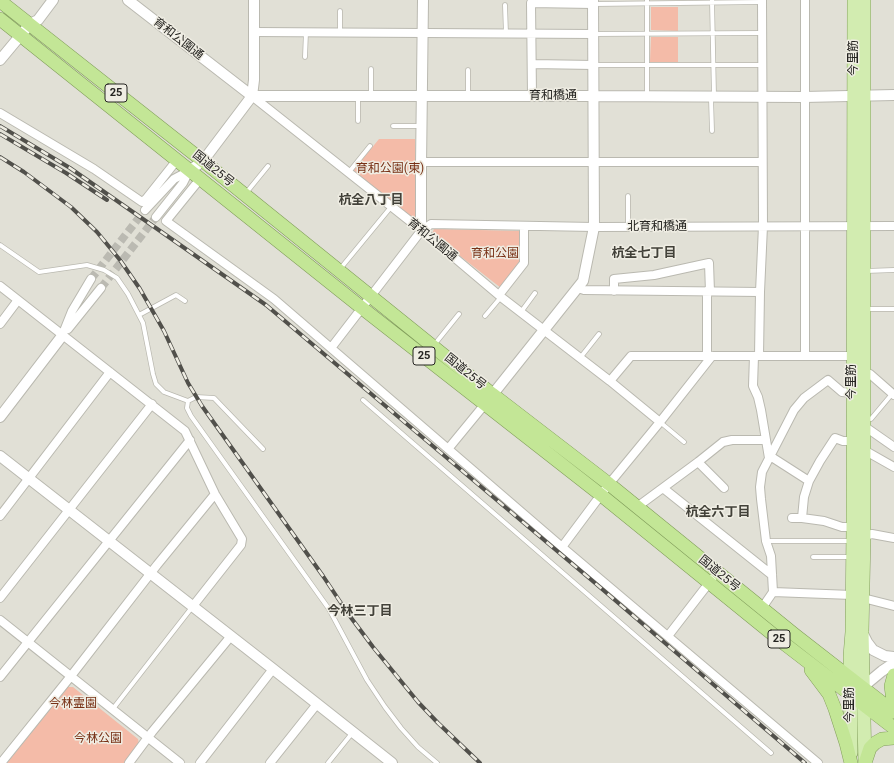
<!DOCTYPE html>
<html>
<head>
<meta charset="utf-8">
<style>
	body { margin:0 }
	canvas { display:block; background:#e1e0d6 }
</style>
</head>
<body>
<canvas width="894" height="763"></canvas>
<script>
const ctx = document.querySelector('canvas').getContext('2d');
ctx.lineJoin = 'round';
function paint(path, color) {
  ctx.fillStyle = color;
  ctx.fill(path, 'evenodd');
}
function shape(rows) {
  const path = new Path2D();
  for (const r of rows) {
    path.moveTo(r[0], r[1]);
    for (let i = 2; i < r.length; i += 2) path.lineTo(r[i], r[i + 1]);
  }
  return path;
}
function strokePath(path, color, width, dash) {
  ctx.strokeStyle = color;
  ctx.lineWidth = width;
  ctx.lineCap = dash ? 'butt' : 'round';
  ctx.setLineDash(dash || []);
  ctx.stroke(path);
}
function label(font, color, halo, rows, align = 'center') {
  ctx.font = font + ' Roboto,"Noto Sans JP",sans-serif';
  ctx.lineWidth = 3;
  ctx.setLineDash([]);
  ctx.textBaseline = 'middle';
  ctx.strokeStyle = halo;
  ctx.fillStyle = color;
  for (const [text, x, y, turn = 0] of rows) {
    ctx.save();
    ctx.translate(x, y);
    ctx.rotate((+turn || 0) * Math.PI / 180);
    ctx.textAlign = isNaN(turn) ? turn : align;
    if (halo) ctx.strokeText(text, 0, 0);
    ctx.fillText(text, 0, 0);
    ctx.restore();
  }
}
const green = shape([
	[651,7,678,7,678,31,651,30],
	[651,37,678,37,678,62,650,62],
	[379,139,415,139,416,218,412,220,352,172],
	[434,229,522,231,522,262,501,288,432,234],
	[68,687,73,687,138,739,139,744,124,763,7,763]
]);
const minorTunnel = shape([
	[91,279,145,210],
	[101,288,156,217]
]);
const service = shape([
	[712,1,714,96],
	[594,4,762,2],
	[505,5,506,34],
	[340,32,340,11],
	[594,34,762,33],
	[305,57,306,32],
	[594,65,762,65],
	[371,69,371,95],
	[468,70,468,96],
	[647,96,647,0],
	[711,98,712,131],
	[358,121,358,97],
	[393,126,421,126],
	[349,172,370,146],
	[246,193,268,166],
	[628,196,628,227],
	[0,245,39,272,87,265,104,270,117,278,128,294,143,323,153,374,156,384,164,392,188,401],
	[340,269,391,207],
	[866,271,894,270],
	[866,309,894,309],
	[521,312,535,293],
	[139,315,176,295,185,301],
	[485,316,501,297],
	[434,345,459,314],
	[580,358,599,334],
	[363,400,771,753],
	[871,419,892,394],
	[660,422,684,442],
	[263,449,214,398,196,397,188,401,187,408,191,416,329,609,367,680,385,707,401,728,418,747,437,763],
	[766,541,850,541],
	[813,557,850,557],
	[112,710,193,606],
	[328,763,353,732]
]);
const minor = shape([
	[805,0,805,356],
	[254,32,594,34],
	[532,64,594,65],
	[252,96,430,237,501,297,610,381,660,422],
	[532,96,531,3,593,4],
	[0,113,94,169,142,202,146,199,177,160],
	[421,162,762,162],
	[200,179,166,221,274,299,562,547,818,763],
	[145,210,174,179,189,171],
	[156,217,183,183,189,171],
	[0,286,185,431,215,494,242,539,241,545,193,606],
	[578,288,584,290,760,292],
	[614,291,614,279,654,275,709,263,710,292],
	[499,295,524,263,524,226],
	[0,324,18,300],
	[68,329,101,288],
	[62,336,72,311,91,279],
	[331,348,421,231,431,224,594,227,894,226],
	[707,356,707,291],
	[754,356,753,386,758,397,761,410,769,458],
	[759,356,760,292,763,226,762,0],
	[864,372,870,374,894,395],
	[610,381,631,356,852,356],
	[864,426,894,447],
	[448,449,485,404],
	[864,450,894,467],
	[770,456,809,481],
	[698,462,724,488],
	[663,488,772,575],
	[637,507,698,462,723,442,732,440,766,440],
	[0,516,110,372],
	[792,518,802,518,824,521,842,527,853,527],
	[802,518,804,497,809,481,820,461,835,438,843,441,853,441],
	[864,536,872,534,894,538],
	[562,547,609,484,660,422,712,356],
	[773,592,852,595],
	[0,598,152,404],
	[863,598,894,606],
	[762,608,773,592,771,556,766,541,761,499,760,487,762,472,794,410,804,398,828,380,842,392,852,393],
	[0,620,180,763],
	[668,636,712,579],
	[0,677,190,440],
	[1,763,71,676,157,565,215,494],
	[129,763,152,732,231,636],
	[200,763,273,669],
	[270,763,317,704]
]);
const tertiary = shape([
	[128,0,252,96],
	[0,60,30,24,38,20,53,0],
	[252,96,594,96,804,97,894,95],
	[189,171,203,161,252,96,254,80,254,0],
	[421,231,421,166,423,0],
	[489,399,583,281,594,227,593,0],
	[0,417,62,336],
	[0,456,273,669,392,763],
	[863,634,867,642,873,650,885,656,894,657],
	[859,690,882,671,894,663]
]);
const primary = shape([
	[864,0,864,536,862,632,865,763],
	[851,753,850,656,852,632,853,527,854,0]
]);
const trunk = shape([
	[0,1,203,161,492,394,609,484,795,635,894,712],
	[0,19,362,308,601,495,786,645,894,728],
	[811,670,829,694,835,709,846,743,851,763],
	[894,675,891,686,894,708],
	[865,763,870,748,875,743,882,739,894,738]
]);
const rail = shape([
	[0,126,70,168,266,305,595,583,805,763],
	[0,134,66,173,107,200],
	[0,157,24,172,71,207,97,232,120,260,140,289,164,331,188,383,202,406,323,576,349,615,373,647,418,702,438,723,480,763]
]);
const shields = [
	[116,93,22],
	[424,356,22],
	[779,639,22]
];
const shieldNames = [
	["25",116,93],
	["25",424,356],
	["25",779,639]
];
const streetNames = [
	["育和公園通",178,39,38],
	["今里筋",854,58,-90],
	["育和橋通",553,96],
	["国道25号",213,169,39],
	["北育和橋通",657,227],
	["育和公園通",432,240,39],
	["国道25号",465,372,39],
	["今里筋",852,382,-90],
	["国道25号",719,574,39],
	["今里筋",850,705,-90]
];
const parkNames = [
	["育和公園(東)",390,169],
	["育和公園",495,254],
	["今林霊園",73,704],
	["今林公園",98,739]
];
const neighbourhoodNames = [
	["杭全八丁目",371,201],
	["杭全七丁目",644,254],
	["杭全六丁目",718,513],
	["今林三丁目",360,612]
];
paint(green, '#f4bba8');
strokePath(minorTunnel, '#bbbab2', 8, [8, 4]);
strokePath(service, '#bab9b0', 5.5);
strokePath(minor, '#bab9b0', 10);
strokePath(tertiary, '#bab9b0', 12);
strokePath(primary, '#829e5c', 14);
strokePath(trunk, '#829e5c', 14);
strokePath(service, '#fff', 4);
strokePath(minor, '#fff', 8);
strokePath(tertiary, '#fff', 10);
strokePath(primary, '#d2ecb0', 13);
strokePath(trunk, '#c3e696', 13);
strokePath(rail, '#51504b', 4);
strokePath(rail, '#efede3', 2.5, [8]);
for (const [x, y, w] of shields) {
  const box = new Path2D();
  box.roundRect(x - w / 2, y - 9, w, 18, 3);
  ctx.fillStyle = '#efede3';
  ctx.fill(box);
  strokePath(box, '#252421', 1);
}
label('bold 11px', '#252421', null, shieldNames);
label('12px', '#252421', '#efede3', streetNames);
label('12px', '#783015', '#efede3', parkNames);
label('bold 13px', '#424139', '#efede3', neighbourhoodNames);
</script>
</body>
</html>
